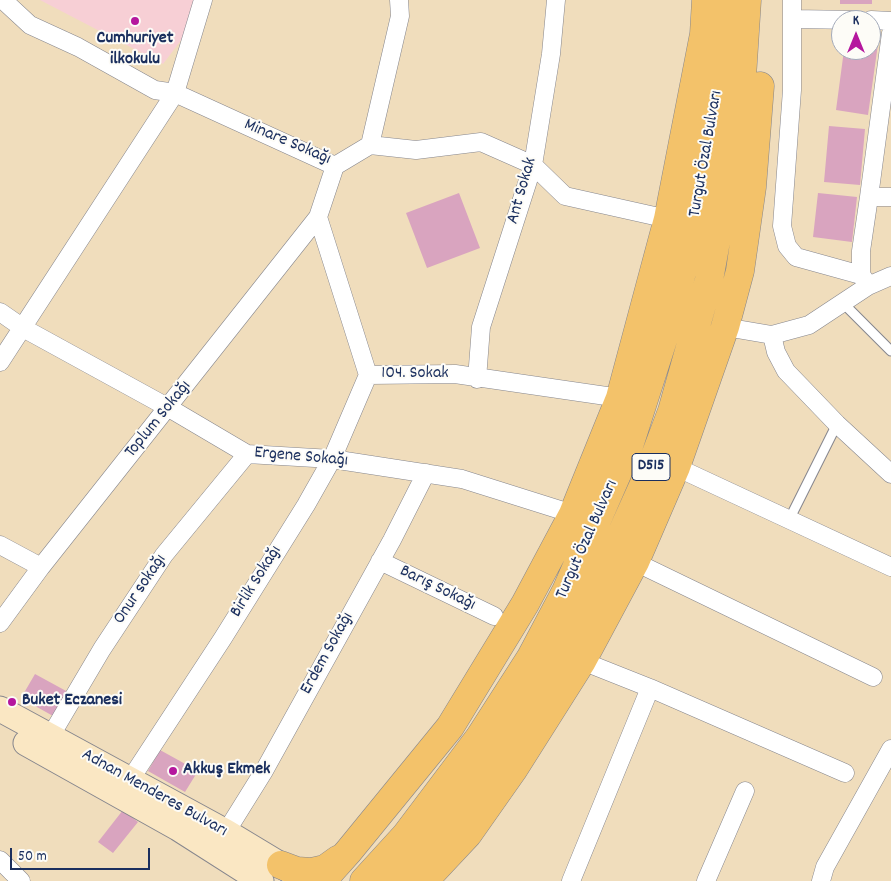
<!DOCTYPE html>
<html>
<head>
<meta charset="utf-8">
<style>
	body { margin:0 }
	#map { position:relative; width:891px; height:881px; overflow:hidden; background:#f0ddbc; font-family:Dekko,sans-serif }
	canvas { display:block }
	.north { position:absolute; left:831px; top:10px; width:50px; height:50px; box-sizing:border-box; background:#fdfcf7; border:1px solid #a3aaba; border-radius:50%; rotate:0deg; font-size:14px; font-weight:700; line-height:20px; text-align:center; color:#1b2f5e }
	.north::after { content:''; display:block; margin:auto; width:18px; height:22px; background:#b5179e; clip-path:polygon(50% 0,100% 100%,50% 72%,0 100%) }
	.scale { position:absolute; left:10px; top:848px; width:140px; height:22px; box-sizing:border-box; border:2px solid #1b2f5e; border-top:0; padding-left:6px; font-size:15px; line-height:18px; white-space:nowrap; color:#1b2f5e; -webkit-text-stroke:4px #fdfcf7; paint-order:stroke }
</style>
</head>
<body>
<div id="map">
<canvas width="891" height="881"></canvas>
<div class="north">K</div>
<div class="scale">50 m</div>
</div>
<script>
const ctx = document.querySelector('canvas').getContext('2d');
ctx.lineJoin = 'round';
function paint(path, color) {
  ctx.fillStyle = color;
  ctx.fill(path, 'evenodd');
}
function shape(rows) {
  const path = new Path2D();
  for (const r of rows) {
    path.moveTo(r[0], r[1]);
    for (let i = 2; i < r.length; i += 2) path.lineTo(r[i], r[i + 1]);
  }
  return path;
}
function strokePath(path, color, width, dash) {
  ctx.strokeStyle = color;
  ctx.lineWidth = width;
  ctx.lineCap = dash ? 'butt' : 'round';
  ctx.setLineDash(dash || []);
  ctx.stroke(path);
}
function label(font, color, halo, rows, align = 'center') {
  ctx.font = font + ' Dekko,sans-serif';
  ctx.lineWidth = 4;
  ctx.setLineDash([]);
  ctx.textBaseline = 'middle';
  ctx.strokeStyle = halo;
  ctx.fillStyle = color;
  for (const [text, x, y, turn = 0] of rows) {
    ctx.save();
    ctx.translate(x, y);
    ctx.rotate((+turn || 0) * Math.PI / 180);
    ctx.textAlign = isNaN(turn) ? turn : align;
    if (halo) ctx.strokeText(text, 0, 0);
    ctx.fillText(text, 0, 0);
    ctx.restore();
  }
}
const built = shape([
	[40,0,197,0,182,39,163,64]
]);
const building = shape([
	[840,0,872,0,872,4,840,4],
	[871,44,878,44,868,115,836,110,844,50,871,50],
	[829,126,865,129,860,185,824,182],
	[459,193,480,248,427,268,406,213],
	[818,193,857,197,852,242,813,237],
	[35,674,68,692,53,716,21,698],
	[160,750,198,771,185,792,148,771],
	[123,810,138,822,113,853,98,842]
]);
const lane = shape([
	[843,303,891,351],
	[789,520,837,424]
]);
const street = shape([
	[3,0,30,25,78,47,155,90,175,93,335,166,370,145,416,150,481,142,533,165,565,196,668,219],
	[792,0,792,90,782,226,787,246,796,257,861,275],
	[792,19,857,20],
	[871,20,891,21],
	[370,145,400,16,399,0],
	[335,166,318,217,368,375,455,374,620,398],
	[869,197,891,33],
	[867,283,861,275,861,251,869,197,891,197],
	[0,312,23,328,169,408,247,454,332,459,462,479,573,514],
	[725,327,772,335,809,325,868,286,891,276],
	[772,335,776,352,786,371,837,424,891,474],
	[0,362,175,93,203,0],
	[477,379,481,327,533,165,551,54,556,0],
	[676,467,891,567],
	[0,545,41,567],
	[380,561,494,616],
	[635,562,873,677],
	[0,623,41,567,318,217],
	[582,661,650,688,845,773],
	[50,737,102,649,164,555,247,454],
	[130,780,223,638,306,505,332,459,368,375],
	[226,832,264,771,392,540,426,473],
	[0,860,21,881],
	[571,881,650,688],
	[706,881,745,791],
	[821,881,825,867,891,749]
]);
const secondary = shape([
	[0,709,226,832,299,876],
	[26,743,178,828,261,881]
]);
const highway = shape([
	[281,865,297,871,312,872,325,869,339,859],
	[322,881,348,852,450,727,525,604,573,514,620,398,668,219,704,34,706,0],
	[364,881,406,835,479,738,531,657,566,591,628,449,669,321,697,216,718,96,723,9],
	[396,881,438,833,497,753,564,653,592,599,648,475,672,411,709,280,740,108,747,0],
	[424,881,468,834,513,770,582,661,635,562,676,467,725,327,740,271,752,187,760,86]
]);
const markers = [
	[135,21,5,"#b5179e"],
	[12,702,5,"#b5179e"],
	[173,771,5,"#b5179e"]
];
const shields = [
	[651,467,38]
];
const shieldNames = [
	["D515",651,467]
];
const poiNames = [
	["Cumhuriyet",135,40,"center"],
	["ilkokulu",135,61,"center"],
	["Buket Eczanesi",22,702],
	["Akkuş Ekmek",183,771]
];
const streetNames = [
	["Minare Sokağı",287,143,23],
	["Turgut Özal Bulvarı",707,154,-80],
	["Ant Sokak",523,191,-74],
	["104. Sokak",415,375],
	["Toplum Sokağı",159,420,-51],
	["Ergene Sokağı",301,458,5],
	["Turgut Özal Bulvarı",588,540,-66],
	["Birlik Sokağı",257,582,-58],
	["Barış Sokağı",437,589,26],
	["Onur sokağı",141,590,-56],
	["Erdem Sokağı",328,654,-61],
	["Adnan Menderes Bulvarı",154,794,29]
];
paint(built, '#f7cfd5');
paint(building, '#d9a4bf');
strokePath(lane, '#86868d', 11);
strokePath(street, '#86868d', 19);
strokePath(secondary, '#86868d', 27);
strokePath(highway, '#86868d', 29);
strokePath(lane, '#fff', 9);
strokePath(street, '#fff', 18);
strokePath(secondary, '#fae7c3', 25);
strokePath(highway, '#f3c26a', 28);
for (const [x, y, r, color] of markers) {
  const dot = new Path2D();
  dot.arc(x, y, r, 0, 2 * Math.PI);
  ctx.fillStyle = color;
  ctx.fill(dot);
  strokePath(dot, '#fdfcf7', 2);
}
for (const [x, y, w] of shields) {
  const box = new Path2D();
  box.roundRect(x - w / 2, y - 13.5, w, 27, 4);
  ctx.fillStyle = '#fdfcf7';
  ctx.fill(box);
  strokePath(box, '#1b2f5e', 1);
}
label('bold 16px', '#1b2f5e', null, shieldNames);
label('bold 18px', '#1b2f5e', '#fdfcf7', poiNames, 'left');
label('18px', '#1b2f5e', '#fdfcf7', streetNames);
</script>
</body>
</html>
